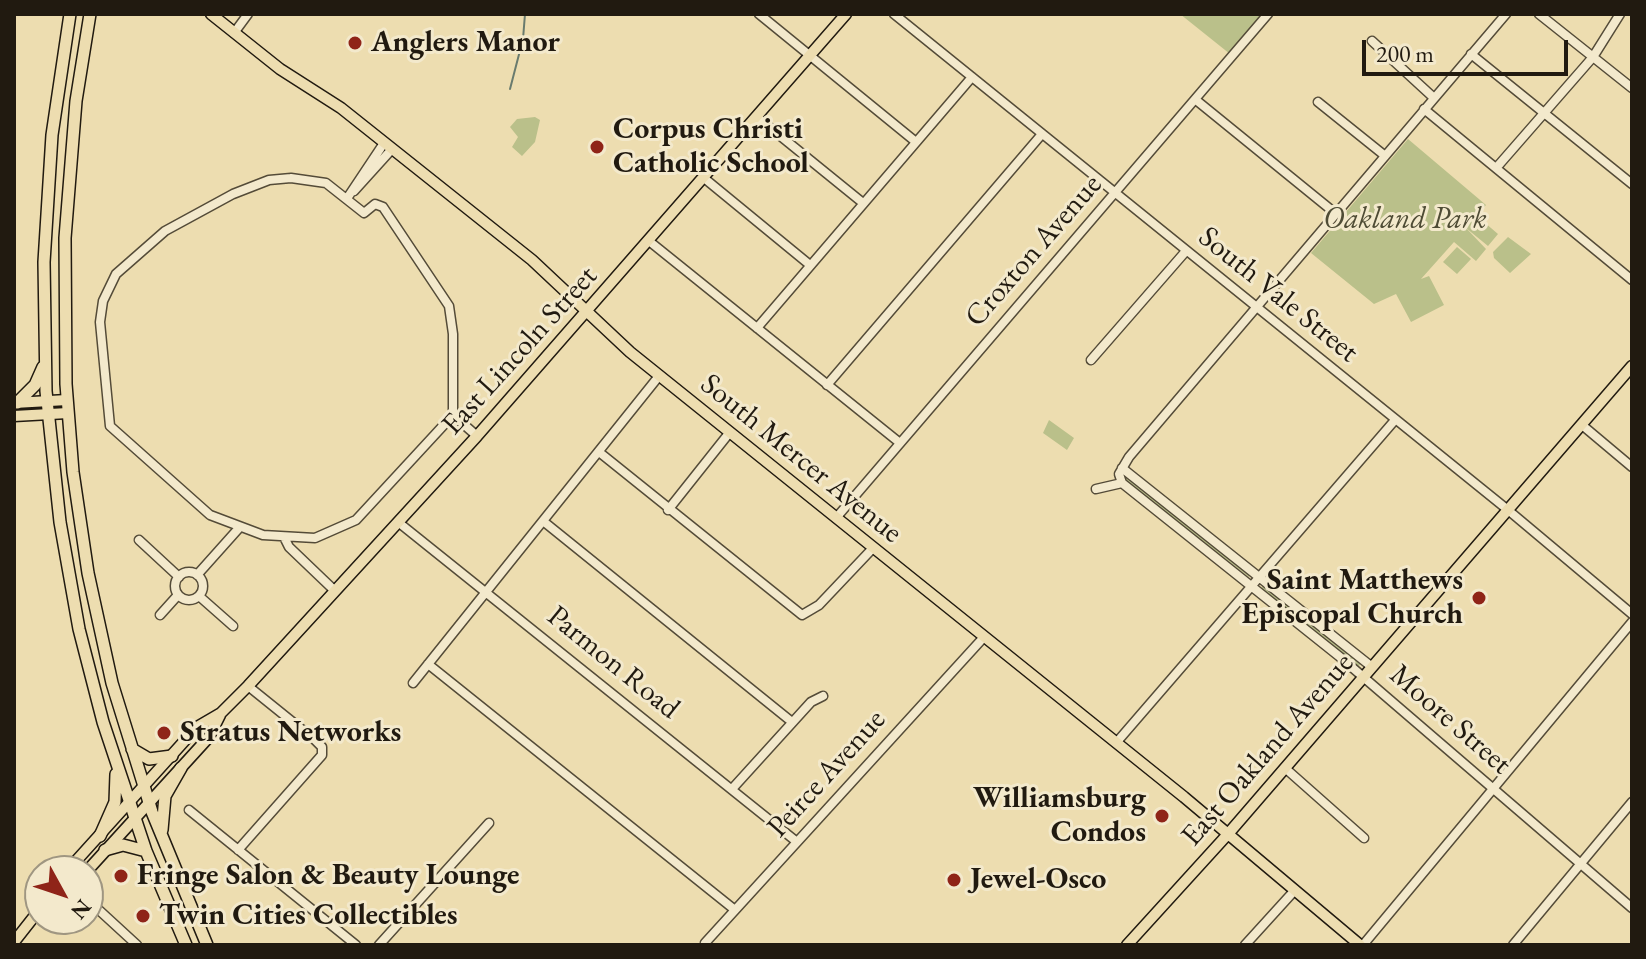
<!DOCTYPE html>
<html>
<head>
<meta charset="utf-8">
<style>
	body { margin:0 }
	#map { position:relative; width:1646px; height:959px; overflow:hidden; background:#edddb0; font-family:"EB Garamond",serif }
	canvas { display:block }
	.frame { position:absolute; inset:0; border:16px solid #211a10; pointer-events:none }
	.north { position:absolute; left:24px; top:855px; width:80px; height:80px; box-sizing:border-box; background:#f3e9cc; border:2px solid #9f9681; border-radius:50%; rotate:130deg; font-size:22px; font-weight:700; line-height:32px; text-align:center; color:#211a10 }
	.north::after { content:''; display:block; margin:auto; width:28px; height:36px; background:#8f2418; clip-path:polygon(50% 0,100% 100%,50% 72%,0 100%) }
	.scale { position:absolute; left:1362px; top:40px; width:206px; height:36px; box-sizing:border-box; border:4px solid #211a10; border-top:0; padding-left:10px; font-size:24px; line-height:28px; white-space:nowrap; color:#211a10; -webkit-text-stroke:6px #f3e9cc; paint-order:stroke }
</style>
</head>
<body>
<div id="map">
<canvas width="1646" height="959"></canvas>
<div class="frame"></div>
<div class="north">N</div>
<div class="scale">200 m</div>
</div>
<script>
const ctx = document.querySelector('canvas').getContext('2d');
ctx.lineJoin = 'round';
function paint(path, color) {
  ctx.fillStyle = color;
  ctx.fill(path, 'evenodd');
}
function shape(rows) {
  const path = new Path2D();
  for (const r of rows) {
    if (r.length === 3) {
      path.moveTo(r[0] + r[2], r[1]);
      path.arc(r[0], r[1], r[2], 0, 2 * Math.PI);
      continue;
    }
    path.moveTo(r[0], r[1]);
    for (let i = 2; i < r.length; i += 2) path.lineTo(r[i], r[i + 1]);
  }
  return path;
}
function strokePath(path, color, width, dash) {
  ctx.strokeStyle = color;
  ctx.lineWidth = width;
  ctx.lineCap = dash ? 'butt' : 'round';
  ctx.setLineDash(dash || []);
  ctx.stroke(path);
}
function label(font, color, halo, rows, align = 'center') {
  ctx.font = font + ' "EB Garamond",serif';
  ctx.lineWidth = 6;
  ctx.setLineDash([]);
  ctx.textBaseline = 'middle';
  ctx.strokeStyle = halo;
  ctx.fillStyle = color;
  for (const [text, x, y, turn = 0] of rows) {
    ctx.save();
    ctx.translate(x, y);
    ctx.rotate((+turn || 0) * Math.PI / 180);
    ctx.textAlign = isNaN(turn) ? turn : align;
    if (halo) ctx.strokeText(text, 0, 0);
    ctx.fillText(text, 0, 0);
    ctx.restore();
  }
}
const green = shape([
	[1180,14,1264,14,1230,54],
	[535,117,540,120,535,142,522,156,512,147,518,137,510,127,517,119],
	[1408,139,1486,205,1477,216,1498,234,1488,246,1466,228,1486,249,1476,261,1454,242,1421,279,1429,276,1444,305,1411,322,1396,294,1374,304,1311,253],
	[1508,237,1531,254,1510,273,1494,258,1493,252],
	[1457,247,1471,259,1457,274,1443,262],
	[1049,420,1074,438,1067,450,1043,433],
	[1128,475,1249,575,1249,577,1125,482],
	[1263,585,1361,663,1360,665,1357,667,1261,590]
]);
const stream = shape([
	[510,89,523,39,525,14]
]);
const minor = shape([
	[759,14,916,142],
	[894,14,1508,510,1632,614],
	[1539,14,1632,88],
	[234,33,248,14],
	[1372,41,1434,98],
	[1471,54,1632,184],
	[1196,100,1335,213],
	[1318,102,1384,155],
	[1424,109,1632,280],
	[757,117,863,203],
	[1497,167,1593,57,1620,14],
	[291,178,326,183,364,213,375,204,383,207,449,306,453,334,453,415,356,520,315,538,263,535,210,515,110,426,100,322,103,301,116,274,165,231,233,194,269,180,291,178],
	[704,178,810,265],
	[354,191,392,149],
	[348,197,384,143],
	[649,241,900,443],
	[757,328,972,77],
	[1091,360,1186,251],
	[827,385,1042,134],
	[453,415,477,436],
	[1582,425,1632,467],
	[599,452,802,615,819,605,873,548],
	[1122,468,1372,667],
	[1122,483,1340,657,1632,908],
	[1122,483,1119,474,1129,457,1506,14],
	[1096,489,1122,483],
	[668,510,730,432],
	[836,518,1268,14],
	[543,521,792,722],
	[398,522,797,842],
	[284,537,289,547,335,591],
	[139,540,179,577],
	[189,586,14],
	[197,575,239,528],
	[199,596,233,626],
	[160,615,178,595],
	[428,664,735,910],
	[413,683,659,376],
	[1116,743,1395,420],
	[1285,768,1364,838],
	[732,789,811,702,823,696],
	[189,810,356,945],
	[238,850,322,755,322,747,315,740,248,686],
	[88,900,137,945],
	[705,943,984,637],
	[379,945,489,823],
	[1245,945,1295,890],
	[1363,945,1632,622],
	[1513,945,1632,802]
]);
const major = shape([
	[211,14,280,69,341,108,532,260,630,352,1184,797,1360,945],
	[14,403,67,400],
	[14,416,68,413],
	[67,871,197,727,221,713,248,686,477,436,846,14],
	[87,871,209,737,220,715],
	[14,942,40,909],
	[1127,945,1228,834,1632,366]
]);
const highway = shape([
	[70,14,52,135,44,262,46,391,60,522,79,629,103,722,146,851,186,945],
	[90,14,76,101,65,238,66,384,73,472,88,573,112,683,152,812,207,945],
	[17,403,35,385,43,367],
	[132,749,149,759,172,756],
	[162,830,165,796,181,768],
	[100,836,115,802,116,774],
	[105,850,123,845,146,851]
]);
const markers = [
	[355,43,8,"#8f2418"],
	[597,147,8,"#8f2418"],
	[1479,598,8,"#8f2418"],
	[164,733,8,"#8f2418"],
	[1162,816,8,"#8f2418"],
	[121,876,8,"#8f2418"],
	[954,880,8,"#8f2418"],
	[143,916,8,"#8f2418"]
];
const poiNames = [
	["Anglers Manor",371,43],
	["Corpus Christi",613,130],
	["Catholic School",613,164],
	["Saint Matthews",1463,581,"right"],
	["Episcopal Church",1463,615,"right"],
	["Stratus Networks",180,733],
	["Williamsburg",1146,799,"right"],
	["Condos",1146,833,"right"],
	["Fringe Salon & Beauty Lounge",137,876],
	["Jewel-Osco",970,880],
	["Twin Cities Collectibles",159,916]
];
const parkNames = [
	["Oakland Park",1405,220]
];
const streetNames = [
	["Croxton Avenue",1034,251,-49],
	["South Vale Street",1278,295,39],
	["East Lincoln Street",520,351,-48],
	["South Mercer Avenue",801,459,39],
	["Parmon Road",613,663,39],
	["Moore Street",1450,720,41],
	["East Oakland Avenue",1268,750,-49],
	["Peirce Avenue",827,774,-48]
];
paint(green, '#bac08a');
strokePath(stream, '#697b6e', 2);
strokePath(minor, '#544b38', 11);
strokePath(major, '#211a10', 13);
strokePath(highway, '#211a10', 14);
strokePath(minor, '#f3e9cc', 8);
strokePath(major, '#edddb0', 10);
strokePath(highway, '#edddb0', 11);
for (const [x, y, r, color] of markers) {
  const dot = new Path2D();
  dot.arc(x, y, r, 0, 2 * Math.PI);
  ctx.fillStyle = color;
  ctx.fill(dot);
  strokePath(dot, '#f3e9cc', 3);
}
label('bold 30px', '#211a10', '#f3e9cc', poiNames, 'left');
label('italic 30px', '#4f4c35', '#f3e9cc', parkNames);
label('30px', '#211a10', '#f3e9cc', streetNames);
</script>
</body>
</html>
